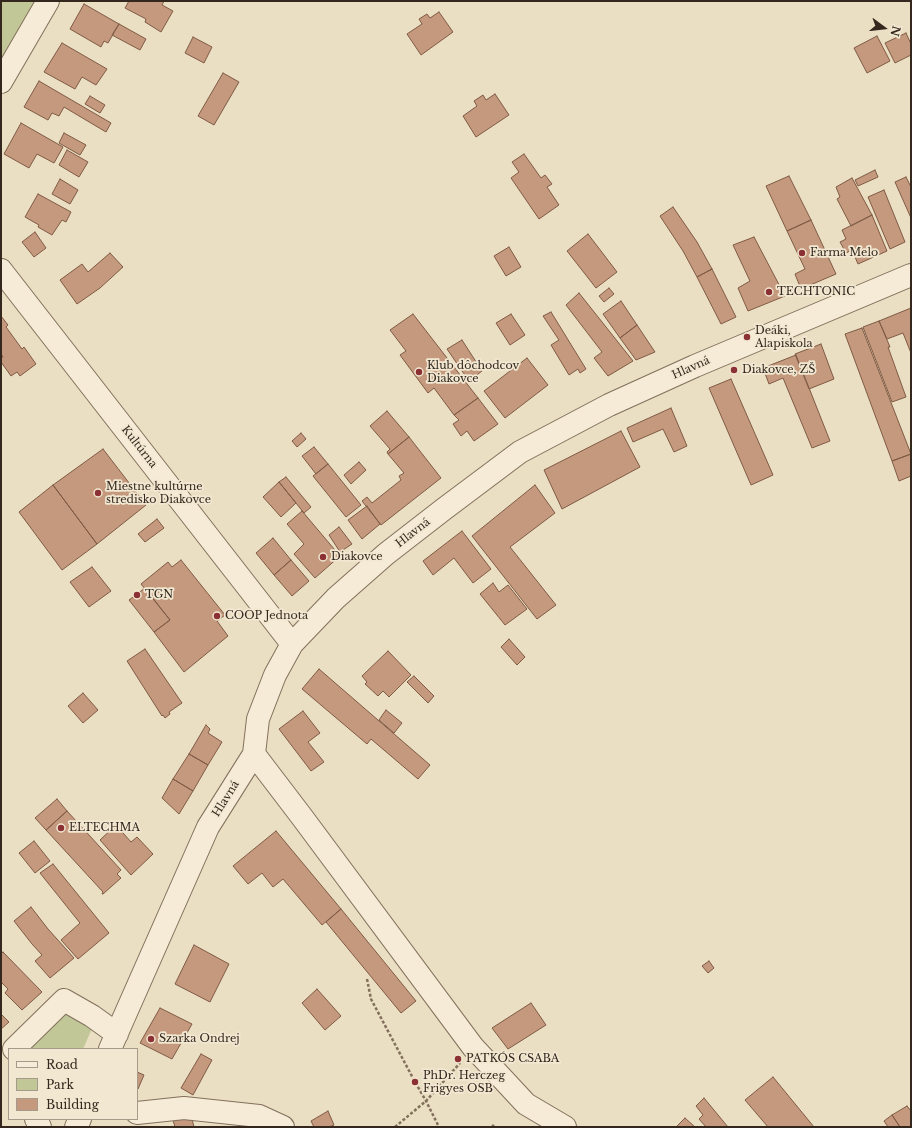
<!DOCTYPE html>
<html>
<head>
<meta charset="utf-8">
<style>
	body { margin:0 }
	#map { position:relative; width:912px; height:1128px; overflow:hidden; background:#eadec3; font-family:"Libre Baskerville",serif }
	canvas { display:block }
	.frame { position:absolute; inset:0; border:2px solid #34281e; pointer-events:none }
	.legend { position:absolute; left:8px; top:1048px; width:130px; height:72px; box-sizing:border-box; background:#f2e8d2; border:1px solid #a69b8a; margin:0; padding:5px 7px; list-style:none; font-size:12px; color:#34281e }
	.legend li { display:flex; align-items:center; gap:8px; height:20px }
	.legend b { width:20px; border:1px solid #a69b8a }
	.north { position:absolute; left:864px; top:8px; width:40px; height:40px; -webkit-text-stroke:3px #f2e8d2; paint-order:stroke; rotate:105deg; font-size:11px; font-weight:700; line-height:16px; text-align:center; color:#34281e }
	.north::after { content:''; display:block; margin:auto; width:14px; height:18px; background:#34281e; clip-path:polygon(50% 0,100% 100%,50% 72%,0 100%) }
</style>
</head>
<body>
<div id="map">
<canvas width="912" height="1128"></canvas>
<div class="frame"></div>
<ul class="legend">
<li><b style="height:5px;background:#f5ebd6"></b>Road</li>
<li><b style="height:11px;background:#c2c798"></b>Park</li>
<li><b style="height:11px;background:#c4997d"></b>Building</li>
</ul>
<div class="north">N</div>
</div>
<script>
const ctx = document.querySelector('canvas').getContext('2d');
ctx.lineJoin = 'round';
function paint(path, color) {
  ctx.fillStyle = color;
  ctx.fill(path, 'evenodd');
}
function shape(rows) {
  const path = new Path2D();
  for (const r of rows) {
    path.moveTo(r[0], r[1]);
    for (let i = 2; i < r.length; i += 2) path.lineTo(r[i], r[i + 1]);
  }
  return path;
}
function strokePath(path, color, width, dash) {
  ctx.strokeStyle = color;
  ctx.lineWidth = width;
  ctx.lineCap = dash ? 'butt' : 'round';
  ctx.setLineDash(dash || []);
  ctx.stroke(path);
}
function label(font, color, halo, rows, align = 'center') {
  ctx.font = font + ' "Libre Baskerville",serif';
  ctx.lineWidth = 3.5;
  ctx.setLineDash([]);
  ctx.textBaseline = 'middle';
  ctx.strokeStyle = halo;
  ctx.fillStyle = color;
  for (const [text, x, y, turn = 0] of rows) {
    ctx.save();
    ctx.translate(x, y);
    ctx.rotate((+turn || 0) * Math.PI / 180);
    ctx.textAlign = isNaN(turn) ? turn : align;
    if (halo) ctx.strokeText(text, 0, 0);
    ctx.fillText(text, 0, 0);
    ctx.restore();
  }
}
const green = shape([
	[1,1,41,1,1,71],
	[62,1009,94,1024,83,1049,22,1049]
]);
const building = shape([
	[129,1,164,1,162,5,173,11,161,32,145,22,146,19,125,8,129,1],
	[84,4,119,24,108,43,104,41,101,47,70,29,84,4],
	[439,12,453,32,421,55,407,34,422,24,419,19,427,14,430,18,439,12],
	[119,24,146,39,140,50,112,35,119,24],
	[906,33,911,44,911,55,895,63,885,43,906,33],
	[877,36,890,61,867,73,854,48,877,36],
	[193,37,212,47,204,63,185,53,193,37],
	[62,43,107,69,96,85,82,77,75,89,44,72,62,43],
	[223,73,239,82,214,125,198,116,223,73],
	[39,81,111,123,106,132,64,107,59,116,52,113,48,120,24,107,39,81],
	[495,94,509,115,476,137,463,116,477,106,474,101,483,95,486,100,495,94],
	[90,96,105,105,100,113,85,104,90,96],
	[21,123,63,147,54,163,37,154,29,168,4,154,21,123],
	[64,133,86,145,80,155,59,143,64,133],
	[67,150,88,162,79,177,59,165,67,150],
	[524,154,541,178,545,175,552,184,547,187,559,205,539,219,511,178,519,172,512,162,524,154],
	[875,170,878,177,858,186,855,180,875,170],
	[789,176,811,220,787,231,766,186,789,176],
	[906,177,911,187,911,218,895,182,906,177],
	[852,178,872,215,851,226,837,199,840,197,836,187,852,178],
	[60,179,78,190,70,204,52,194,60,179],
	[884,190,905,242,890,249,868,197,884,190],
	[38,194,71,212,66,222,62,220,52,235,38,227,39,225,25,217,38,194],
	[673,207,697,242,712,269,697,277,683,251,660,216,673,207],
	[872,215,887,251,858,264,852,250,846,253,840,242,846,239,842,230,872,215],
	[811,220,836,274,801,289,795,274,805,269,787,231,811,220],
	[35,232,46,248,34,257,22,242,35,232],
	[588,234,617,272,596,288,567,251,588,234],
	[754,237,785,296,748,311,738,288,750,281,733,245,754,237],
	[509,247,521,267,506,276,494,256,509,247],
	[110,253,123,267,100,288,77,304,60,280,82,264,88,272,110,253],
	[712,269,736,317,721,324,697,277,712,269],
	[609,288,614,294,604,302,599,296,609,288],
	[579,293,633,361,608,376,594,358,602,352,566,305,579,293],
	[621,301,637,325,620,338,603,314,621,301],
	[911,308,911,353,903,333,887,339,879,321,911,308],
	[551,312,586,369,580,373,578,369,569,375,551,345,559,340,543,316,551,312],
	[413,314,478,398,454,415,434,388,428,393,400,355,406,351,390,330,413,314],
	[511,314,525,335,510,345,496,323,511,314],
	[1,316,8,325,6,327,22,349,24,347,36,364,20,376,17,372,11,376,1,362,1,357,3,357,1,354,1,316],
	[879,321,890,347,888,347,906,397,892,402,863,327,879,321],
	[637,325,655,352,636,360,620,338,637,325],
	[862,328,911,454,892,461,845,334,862,328],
	[462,340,482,371,469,381,447,349,462,340],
	[821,344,834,379,809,389,795,354,821,344],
	[796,355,830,441,812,448,783,378,769,384,763,368,796,355],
	[527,358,548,385,505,418,484,391,527,358],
	[731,379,773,475,751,485,709,388,731,379],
	[478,398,498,424,474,441,467,431,461,436,453,424,459,420,454,415,478,398],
	[671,408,687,446,674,452,663,429,633,442,627,428,671,408],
	[387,411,409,437,388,454,387,452,390,449,370,426,387,411],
	[621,431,640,467,562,509,544,470,621,431],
	[301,433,306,439,297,447,292,441,301,433],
	[409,437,441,478,381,525,362,501,367,497,372,503,401,480,399,476,404,473,388,454,409,437],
	[314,447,328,464,316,474,302,456,314,447],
	[103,449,146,505,97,544,53,485,103,449],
	[911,454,911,476,899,481,892,461,911,454],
	[359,462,366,470,351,484,344,475,359,462],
	[328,464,361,505,346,517,313,476,328,464],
	[286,477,311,507,304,513,279,482,286,477],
	[279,482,296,503,281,517,263,497,279,482],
	[53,485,97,544,62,570,19,512,53,485],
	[535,485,555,513,510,547,556,605,537,619,472,536,535,485],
	[367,506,380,524,362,539,348,520,367,506],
	[302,511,340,556,315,578,294,554,304,544,287,524,302,511],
	[157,519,164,528,145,542,138,534,157,519],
	[339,527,352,544,340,552,329,535,339,527],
	[462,531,491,569,473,583,454,558,433,575,423,561,462,531],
	[273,538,291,560,274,575,256,553,273,538],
	[181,560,225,615,217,621,228,636,184,672,154,632,170,620,141,584,168,562,172,567,181,560],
	[291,560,309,581,292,596,274,575,291,560],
	[92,567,111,591,89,607,70,582,92,567],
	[493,583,499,592,508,585,527,609,505,625,480,594,493,583],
	[145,588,170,620,154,632,129,600,145,588],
	[509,639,525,657,517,665,501,647,509,639],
	[145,649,182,703,169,712,170,714,165,718,163,715,162,716,127,661,145,649],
	[388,651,411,675,389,697,383,691,378,696,365,684,367,682,362,676,388,651],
	[319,669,430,765,418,779,371,739,367,744,302,689,319,669],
	[414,676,434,696,428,703,407,682,414,676],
	[83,693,98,710,83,723,68,706,83,693],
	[386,710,402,723,394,733,379,720,386,710],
	[303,711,320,733,308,742,324,762,311,771,279,729,303,711],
	[206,725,210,729,208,733,222,742,208,765,189,754,206,725],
	[189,754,208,765,193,791,173,779,189,754],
	[173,779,193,791,179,814,162,798,173,779],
	[57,799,67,811,46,830,35,818,57,799],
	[67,811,121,870,117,874,121,878,103,894,102,894,103,892,46,830,67,811],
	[116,825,131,842,137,837,153,854,131,875,100,840,116,825],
	[276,831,341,909,322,925,283,879,273,887,262,873,248,884,233,866,276,831],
	[34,841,50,861,35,873,19,853,34,841],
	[53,864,109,933,78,959,61,940,80,923,40,873,53,864],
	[31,907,48,929,74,958,50,978,35,961,42,955,32,944,14,921,31,907],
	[341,909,416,1001,401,1013,326,922,341,909],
	[194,945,229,964,210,1002,175,984,194,945],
	[3,952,42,992,22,1010,5,993,8,989,1,982,1,954,3,952],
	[709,961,714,968,708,973,702,966,709,961],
	[317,989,341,1016,325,1030,302,1003,317,989],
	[531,1003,546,1025,508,1049,492,1028,531,1003],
	[160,1008,192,1024,172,1059,140,1043,160,1008],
	[1,1014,9,1022,1,1029,1,1014],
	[201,1054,212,1060,193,1095,181,1088,201,1054],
	[137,1072,144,1075,138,1089,137,1088,137,1072],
	[773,1077,814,1127,768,1127,745,1100,773,1077],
	[704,1098,728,1127,706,1127,699,1119,703,1115,696,1106,704,1098],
	[907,1106,911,1111,911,1127,900,1127,892,1115,907,1106],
	[328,1111,334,1125,329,1127,314,1127,311,1121,328,1111],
	[191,1115,194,1127,175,1127,173,1120,191,1115],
	[892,1115,900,1127,888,1127,884,1121,892,1115],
	[685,1118,695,1127,676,1127,685,1118]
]);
const path = shape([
	[367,979,371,999,415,1082,426,1101,439,1127],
	[395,1127,426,1101,460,1063],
	[492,1127,494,1125]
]);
const minor = shape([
	[1,82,48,1],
	[1,270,292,644],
	[254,754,302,817,473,1047,526,1104,565,1127],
	[14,1049,64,1000,92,1016,117,1034],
	[110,1049,208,827,254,754,258,719,275,675,292,644,336,598,386,554,444,509,520,452,609,405,695,366,911,275],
	[137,1113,184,1108,259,1116,283,1127],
	[36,1119,40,1127],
	[76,1127,80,1119]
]);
const markers = [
	[802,253,4,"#8c3133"],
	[769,292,4,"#8c3133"],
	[747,337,4,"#8c3133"],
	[734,370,4,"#8c3133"],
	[419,372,4,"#8c3133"],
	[98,493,4,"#8c3133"],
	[323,557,4,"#8c3133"],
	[137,595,4,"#8c3133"],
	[217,616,4,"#8c3133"],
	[61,828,4,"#8c3133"],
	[151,1039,4,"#8c3133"],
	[458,1059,4,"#8c3133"],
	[415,1082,4,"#8c3133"]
];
const poiNames = [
	["Farma Melo",810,253],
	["TECHTONIC",777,292],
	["Deáki,",755,331],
	["Alapiskola",755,344],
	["Klub dôchodcov",427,366],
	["Diakovce",427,379],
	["Diakovce, ZŠ",742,370],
	["Miestne kultúrne",106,487],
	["stredisko Diakovce",106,500],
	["Diakovce",331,557],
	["TGN",145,595],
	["COOP Jednota",225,616],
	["ELTECHMA",69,828],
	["Szarka Ondrej",159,1039],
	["PATKÓS CSABA",466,1059],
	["PhDr. Herczeg",423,1076],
	["Frigyes OSB",423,1089]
];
const streetNames = [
	["Hlavná",691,368,-24],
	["Kultúrna",139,447,52],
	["Hlavná",413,533,-38],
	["Hlavná",226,799,-58]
];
paint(green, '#c2c798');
paint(building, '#c4997d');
strokePath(building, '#7f5a44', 1);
strokePath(minor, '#82705c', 24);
strokePath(path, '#82705c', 2.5, [3, 2]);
strokePath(minor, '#f5ebd6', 22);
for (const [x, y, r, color] of markers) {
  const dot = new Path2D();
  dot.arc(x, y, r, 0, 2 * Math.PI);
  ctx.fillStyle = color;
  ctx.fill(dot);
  strokePath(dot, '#f2e8d2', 1.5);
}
label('11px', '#34281e', '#f2e8d2', poiNames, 'left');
label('11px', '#34281e', '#f2e8d2', streetNames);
</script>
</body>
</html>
